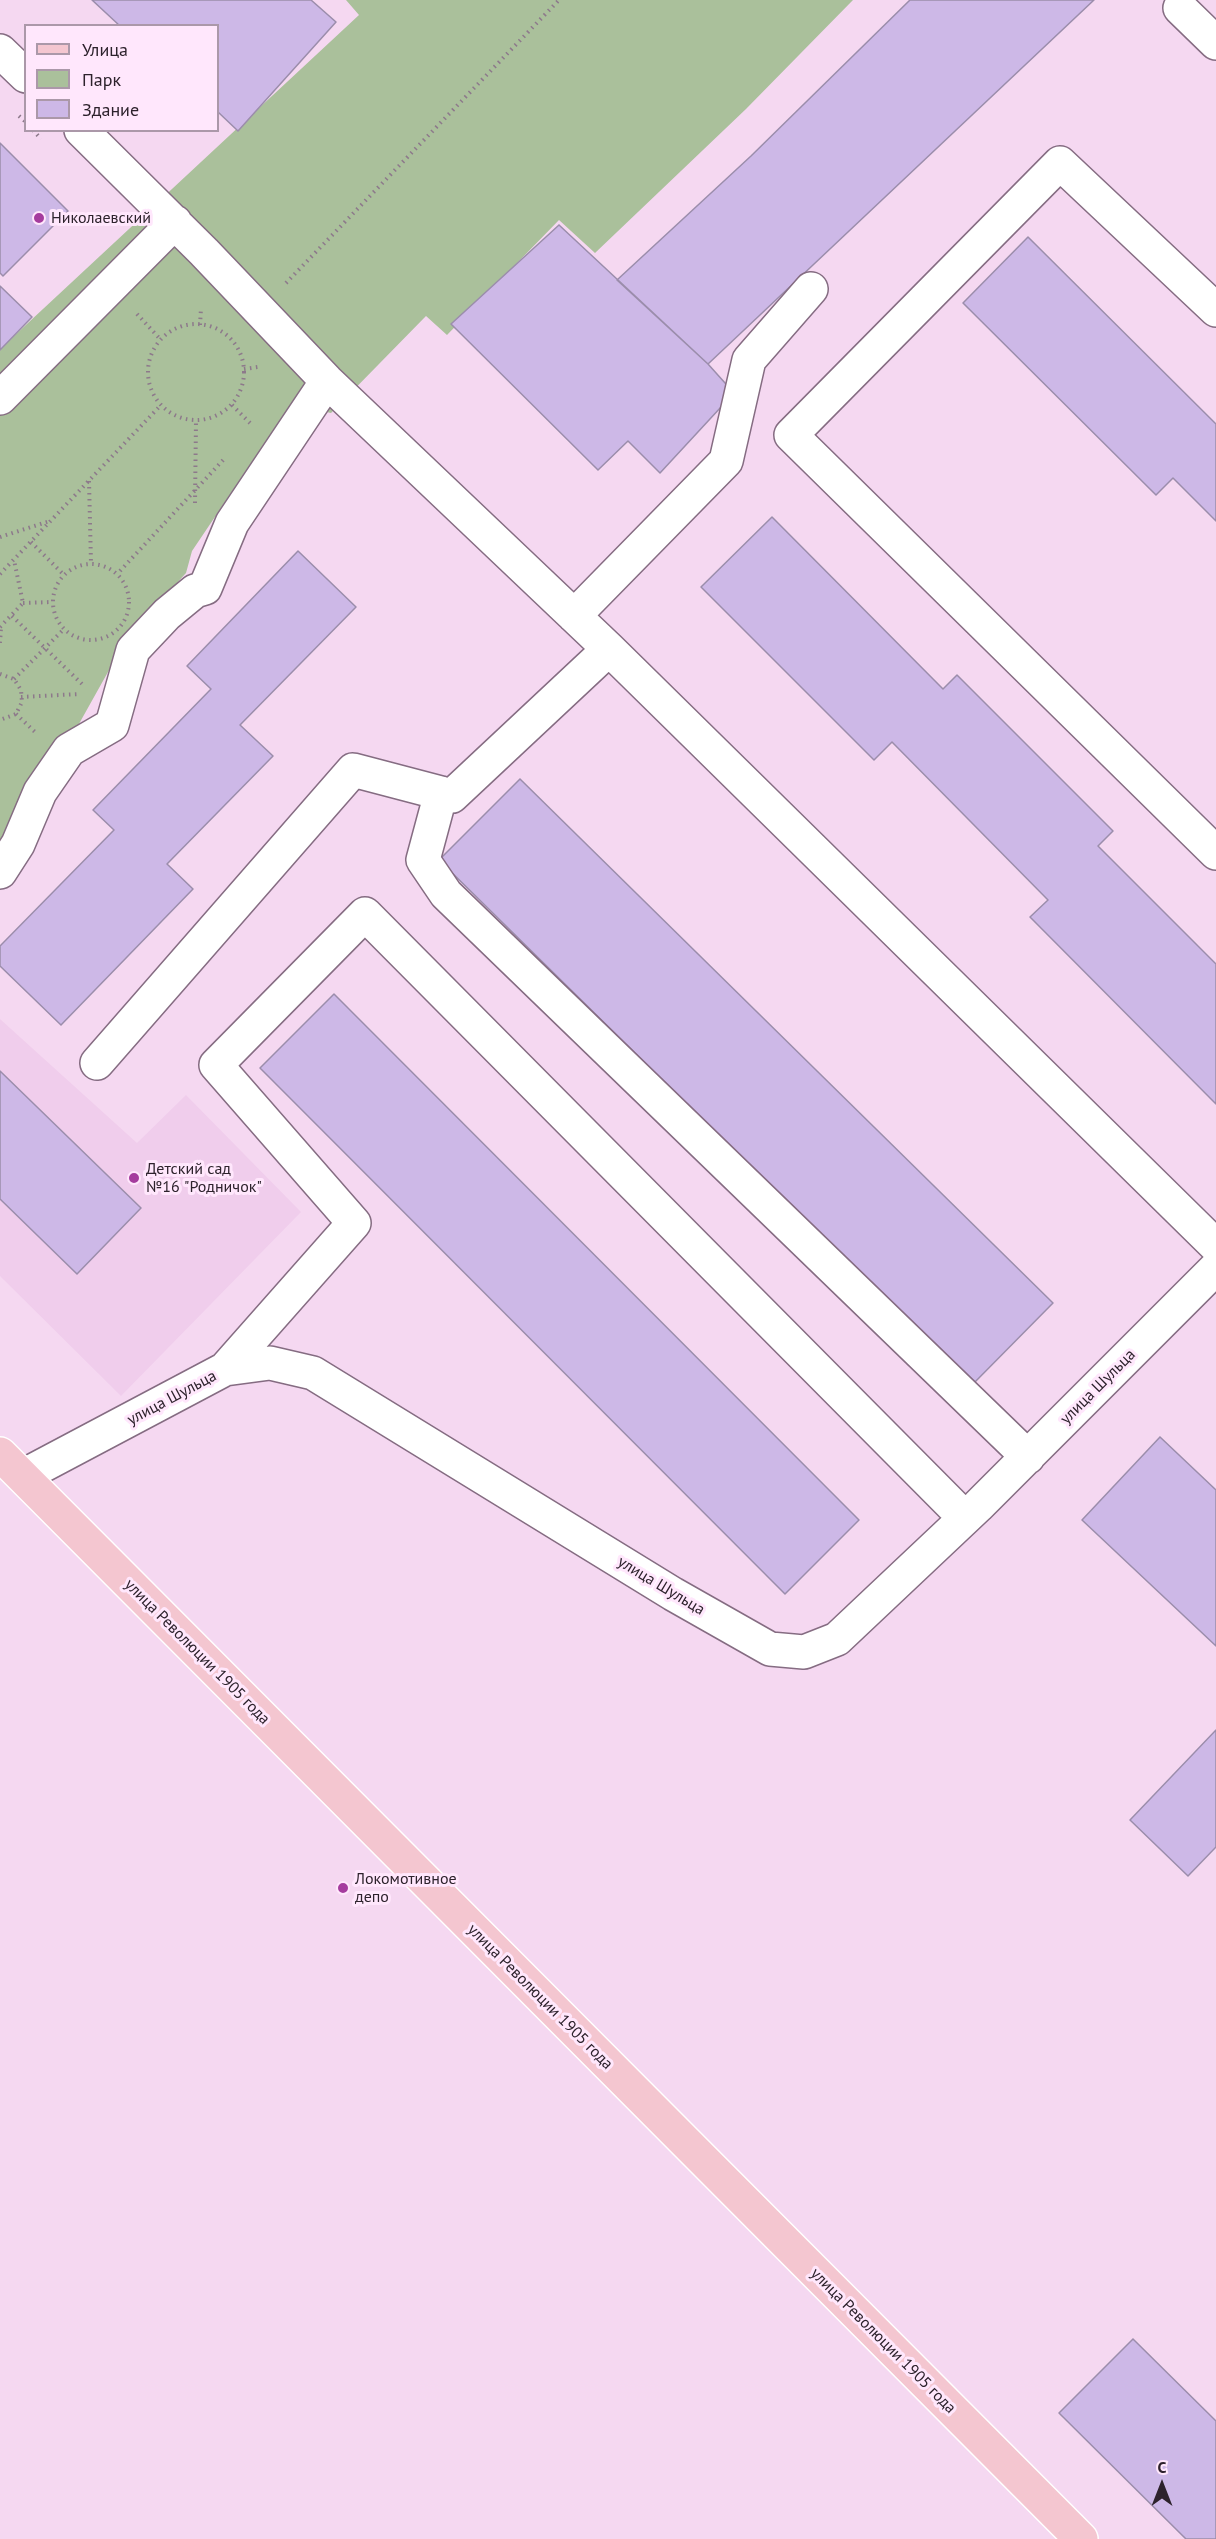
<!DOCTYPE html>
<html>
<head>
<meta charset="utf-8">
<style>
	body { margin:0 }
	#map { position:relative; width:1216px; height:2539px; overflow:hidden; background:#f5d8f1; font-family:"PT Sans",sans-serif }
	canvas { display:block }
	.legend { position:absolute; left:24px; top:24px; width:195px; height:108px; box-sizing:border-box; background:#ffe7fc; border:2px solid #ab98a9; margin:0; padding:8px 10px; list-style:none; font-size:18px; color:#2d222c }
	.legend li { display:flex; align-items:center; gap:12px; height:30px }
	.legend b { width:30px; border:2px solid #ab98a9 }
	.north { position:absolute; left:1132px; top:2455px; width:60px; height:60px; -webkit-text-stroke:4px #ffe7fc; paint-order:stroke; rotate:0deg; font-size:16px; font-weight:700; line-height:24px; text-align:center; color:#2d222c }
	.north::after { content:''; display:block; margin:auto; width:21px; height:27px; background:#2d222c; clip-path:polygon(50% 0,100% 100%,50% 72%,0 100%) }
</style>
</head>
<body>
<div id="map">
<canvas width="1216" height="2539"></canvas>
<ul class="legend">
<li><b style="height:8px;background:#f4c6d0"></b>Улица</li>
<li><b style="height:16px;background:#aac09b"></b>Парк</li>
<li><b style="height:16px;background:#cdb8e7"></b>Здание</li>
</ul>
<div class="north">С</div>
</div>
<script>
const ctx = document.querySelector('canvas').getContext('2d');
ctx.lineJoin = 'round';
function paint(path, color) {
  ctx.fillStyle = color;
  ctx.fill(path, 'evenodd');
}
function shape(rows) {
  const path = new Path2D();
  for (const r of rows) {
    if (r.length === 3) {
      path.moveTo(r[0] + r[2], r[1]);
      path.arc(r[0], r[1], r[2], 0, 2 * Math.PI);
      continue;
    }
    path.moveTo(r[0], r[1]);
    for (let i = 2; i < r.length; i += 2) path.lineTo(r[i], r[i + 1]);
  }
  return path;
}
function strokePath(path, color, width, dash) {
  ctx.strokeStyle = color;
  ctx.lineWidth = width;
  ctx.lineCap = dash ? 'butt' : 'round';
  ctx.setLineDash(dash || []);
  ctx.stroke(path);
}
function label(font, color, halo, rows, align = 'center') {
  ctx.font = font + ' "PT Sans",sans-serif';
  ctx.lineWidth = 6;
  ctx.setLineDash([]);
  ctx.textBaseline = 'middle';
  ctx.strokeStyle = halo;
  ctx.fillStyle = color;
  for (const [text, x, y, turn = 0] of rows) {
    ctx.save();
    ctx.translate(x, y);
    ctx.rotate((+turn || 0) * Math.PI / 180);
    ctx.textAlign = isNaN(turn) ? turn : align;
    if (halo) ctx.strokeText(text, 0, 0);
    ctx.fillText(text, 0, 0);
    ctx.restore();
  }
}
const built = shape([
	[0,1019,137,1143,186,1095,301,1212,121,1396,0,1276]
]);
const green = shape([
	[346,0,853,0,746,109,595,253,559,220,447,335,426,316,331,413,291,404,192,551,186,573,127,638,75,731,26,782,0,845,0,349,359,15]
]);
const building = shape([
	[92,0,311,0,336,22,238,131,218,112,218,26,120,26,92,0],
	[910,0,1094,0,708,364,617,280,751,156,910,0],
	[0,143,68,211,3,276,0,273,0,143],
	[559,225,708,364,734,393,660,473,628,441,598,470,451,324,559,225],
	[1028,237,1216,424,1216,521,1173,478,1156,495,963,303,1028,237],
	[0,286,32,317,0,350,0,286],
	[772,517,943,689,957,675,1113,831,1098,846,1216,964,1216,1104,1030,917,1048,900,892,742,874,760,701,587,772,517],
	[298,551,356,607,240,725,273,756,167,864,193,889,61,1025,0,966,0,946,114,830,93,810,211,689,187,666,298,551],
	[520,779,1053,1303,972,1385,439,860,520,779],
	[334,994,859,1520,785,1594,260,1068,334,994],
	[0,1071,141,1208,77,1274,0,1199,0,1071],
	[1160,1437,1216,1490,1216,1646,1082,1520,1160,1437],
	[1216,1730,1216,1847,1188,1876,1130,1820,1216,1730],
	[1133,2339,1216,2421,1216,2539,1186,2539,1059,2413,1133,2339]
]);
const path = shape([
	[19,116,26,122],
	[33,130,41,139],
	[286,283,559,0],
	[137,314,161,340],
	[196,372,48],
	[200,325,201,308],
	[244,369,258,367],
	[232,405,251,424],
	[89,481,91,563],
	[195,503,196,420],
	[0,537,50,521],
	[31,542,63,574],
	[91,602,38],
	[120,571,225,458],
	[0,574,161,405],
	[23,603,52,602],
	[12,616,82,684],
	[0,627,23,603,14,560],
	[0,643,1,627],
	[0,674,14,679,21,690,22,702,16,714,0,720],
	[14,679,63,630],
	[21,697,80,694],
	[16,714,35,732]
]);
const minor = shape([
	[1180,8,1216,43],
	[0,51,26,76],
	[81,130,204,252,327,381,609,649,1216,1246],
	[1216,310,1060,163,791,435,1216,853],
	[0,398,175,222],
	[574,616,726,461,749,360,811,289],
	[441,793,423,860,446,894,1028,1457],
	[0,872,18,844,40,792,69,750,112,725,133,650,167,614,195,591,205,588,232,523,327,381],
	[97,1063,353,770,452,796,609,649],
	[225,1369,354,1223,216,1065,365,914,965,1518],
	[23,1476,225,1369,270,1363,313,1373,673,1594,770,1649,804,1652,837,1639,978,1506,1216,1268]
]);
const major = shape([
	[0,1454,1081,2539]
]);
const markers = [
	[39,218,6,"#a53c9e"],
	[134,1178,6,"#a53c9e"],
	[343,1888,6,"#a53c9e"]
];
const poiNames = [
	["Николаевский",51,218],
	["Детский сад",146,1169],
	["№16 \"Родничок\"",146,1187],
	["Локомотивное",355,1879],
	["депо",355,1897]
];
const streetNames = [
	["улица Шульца",1098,1387,-45],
	["улица Шульца",172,1398,-28],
	["улица Шульца",661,1586,31],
	["улица Революции 1905 года",197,1652,45],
	["улица Революции 1905 года",540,1997,45],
	["улица Революции 1905 года",883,2341,45]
];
paint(built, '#f0cdec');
paint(green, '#aac09b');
paint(building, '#cdb8e7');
strokePath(building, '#9b8dab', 1.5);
strokePath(minor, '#856c82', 36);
strokePath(major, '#fff', 36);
strokePath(path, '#8d798b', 4, [1.5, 4.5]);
strokePath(minor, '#fff', 33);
strokePath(major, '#f4c6d0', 33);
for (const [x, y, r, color] of markers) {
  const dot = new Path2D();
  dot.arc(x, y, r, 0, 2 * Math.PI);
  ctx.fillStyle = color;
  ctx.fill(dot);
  strokePath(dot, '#ffe7fc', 2);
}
label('16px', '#2d222c', '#ffe7fc', poiNames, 'left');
label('16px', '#2d222c', '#ffe7fc', streetNames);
</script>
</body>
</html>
